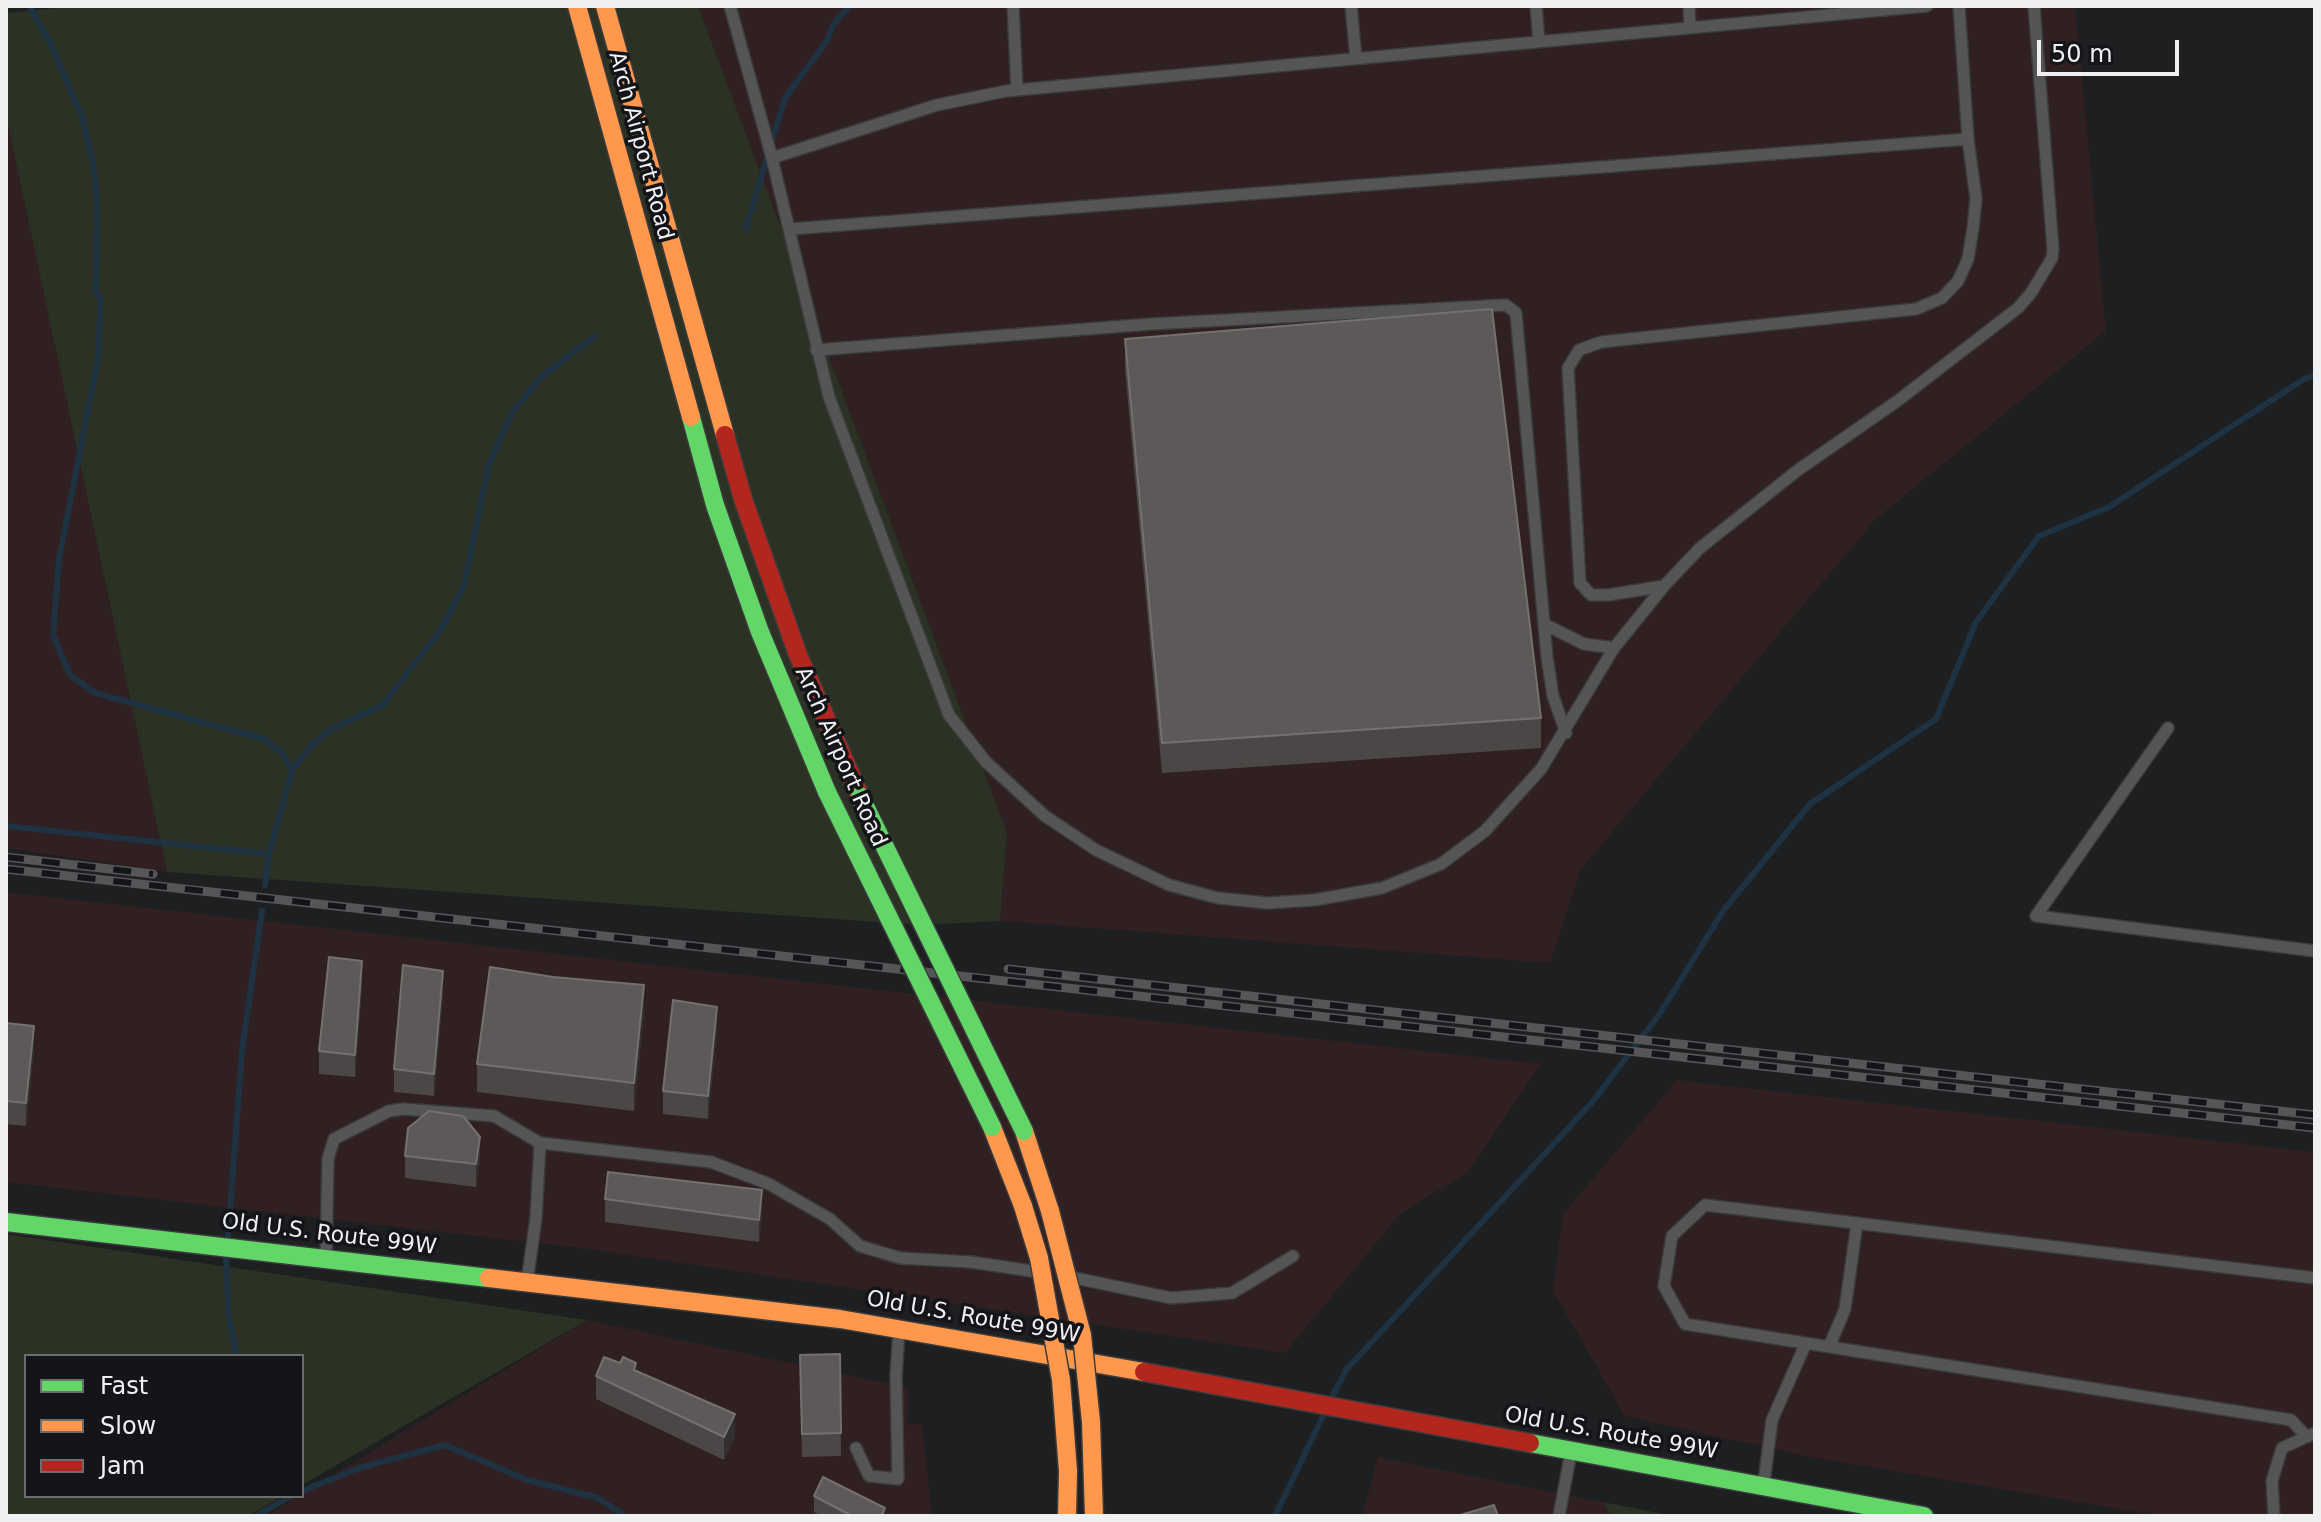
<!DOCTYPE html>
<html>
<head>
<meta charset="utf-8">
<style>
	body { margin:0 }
	#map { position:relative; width:2321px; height:1522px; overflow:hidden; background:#1e1f20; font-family:"DejaVu Sans",sans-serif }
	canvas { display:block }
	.frame { position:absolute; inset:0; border:8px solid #eff0f2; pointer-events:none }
	.legend { position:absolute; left:24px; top:1354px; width:280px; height:144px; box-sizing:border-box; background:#141518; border:2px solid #6c6d6f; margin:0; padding:10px 14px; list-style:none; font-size:24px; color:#eff0f2 }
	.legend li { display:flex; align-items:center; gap:16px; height:40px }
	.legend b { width:40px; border:2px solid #6c6d6f }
	.scale { position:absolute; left:2037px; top:40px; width:142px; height:36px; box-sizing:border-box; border:4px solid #eff0f2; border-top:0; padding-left:10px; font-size:24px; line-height:28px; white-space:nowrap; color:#eff0f2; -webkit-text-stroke:6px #141518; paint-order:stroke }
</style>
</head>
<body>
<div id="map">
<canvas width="2321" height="1522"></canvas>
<div class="frame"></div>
<ul class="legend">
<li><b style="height:10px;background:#63d668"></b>Fast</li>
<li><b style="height:10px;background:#ff974d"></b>Slow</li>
<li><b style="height:10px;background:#b3261e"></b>Jam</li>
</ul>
<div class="scale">50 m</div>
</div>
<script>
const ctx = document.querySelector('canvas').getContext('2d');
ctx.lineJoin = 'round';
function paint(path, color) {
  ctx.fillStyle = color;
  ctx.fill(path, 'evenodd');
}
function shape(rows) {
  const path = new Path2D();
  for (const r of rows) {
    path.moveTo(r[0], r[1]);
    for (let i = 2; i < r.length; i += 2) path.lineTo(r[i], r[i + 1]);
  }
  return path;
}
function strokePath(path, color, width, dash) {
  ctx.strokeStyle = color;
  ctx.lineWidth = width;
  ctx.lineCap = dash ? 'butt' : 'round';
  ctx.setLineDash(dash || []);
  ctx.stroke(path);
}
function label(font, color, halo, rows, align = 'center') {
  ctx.font = font + ' "DejaVu Sans",sans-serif';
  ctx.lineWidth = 7;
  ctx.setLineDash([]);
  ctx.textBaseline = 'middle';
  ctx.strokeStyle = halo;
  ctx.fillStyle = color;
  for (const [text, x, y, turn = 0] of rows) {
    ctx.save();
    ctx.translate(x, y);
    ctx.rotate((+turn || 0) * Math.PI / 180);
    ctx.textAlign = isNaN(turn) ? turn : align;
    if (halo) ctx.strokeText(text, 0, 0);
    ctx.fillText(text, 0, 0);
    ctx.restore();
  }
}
const industrial = shape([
	[698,6,2075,6,2106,331,1875,520,1581,869,1550,963,1000,921,1007,833],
	[6,116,167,872,6,848],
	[6,892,1541,1064,1467,1173,1400,1214,1285,1353,581,1248,6,1182],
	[1677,1080,2315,1152,2315,1516,2161,1516,1811,1457,1625,1416,1553,1291,1563,1214],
	[587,1320,909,1388,907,1424,922,1424,932,1516,266,1516],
	[1378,1457,1603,1502,1611,1516,1362,1516]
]);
const green = shape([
	[77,6,698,6,1007,833,1000,921,920,925,167,872,6,116,6,13],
	[6,1234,587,1320,302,1485,302,1356,26,1356,26,1496,283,1496,248,1516,6,1516],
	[1603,1502,1674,1516,1611,1516]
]);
const stream = shape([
	[29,6,51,45,82,117,93,162,97,202,96,292,101,298,98,359,59,559,53,635,70,675,95,693,264,739,282,753,292,770],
	[746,228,785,98,827,41,833,25,850,6],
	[6,826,269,854],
	[265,885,269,854,292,770,311,746,331,729,383,705,441,629,464,586,489,464,512,413,542,376,595,336],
	[228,1237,242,1051,262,911],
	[226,1256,229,1319,237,1356],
	[1332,1397,1346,1370,1594,1100,1661,1012,1723,911,1810,804,1936,719,1976,622,2039,536,2109,507,2304,379,2315,375],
	[302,1491,359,1468,445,1445,527,1480,598,1498,625,1516],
	[256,1516,291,1496],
	[1275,1516,1324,1414]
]);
const lane = shape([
	[730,6,772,158,829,397,949,715,986,762,1045,816,1096,850,1169,885,1218,898,1268,903,1314,900,1382,888,1441,864,1485,831,1541,769,1614,648,1664,586,1700,548,1798,470,1896,402,2018,308,2031,293,2052,258,2053,249,2034,6],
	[1013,6,1017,90],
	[1351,6,1356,58],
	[1536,6,1539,41],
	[1689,6,1690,27],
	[772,158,937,105,1006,91,1927,6],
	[790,229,1968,139,1959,6],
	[816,350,1151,324,1506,305,1516,313,1547,657,1553,696,1566,733],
	[1664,586,1608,595,1591,595,1580,583,1568,368,1579,350,1601,342,1916,309,1942,298,1958,281,1968,259,1973,228,1976,199,1968,139],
	[1544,624,1584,644,1614,648],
	[2168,728,2036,916,2315,951],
	[326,1258,328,1159,334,1139,389,1111,404,1109,494,1116,540,1143,711,1162,769,1184,830,1219,860,1246,900,1258,971,1262,1038,1272],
	[1075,1278,1171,1298,1232,1293,1293,1256],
	[527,1282,536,1218,540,1143],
	[1829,1347,1845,1309,1857,1223],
	[2307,1437,2291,1420,1685,1324,1664,1286,1672,1236,1705,1205,2315,1278],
	[856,1448,869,1476,898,1479,896,1376,899,1330],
	[1764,1482,1772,1420,1806,1343],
	[1559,1516,1571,1452],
	[2274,1516,2272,1481,2282,1448,2315,1433]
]);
const fast = shape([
	[691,417,715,505,760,632,827,792],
	[6,1222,489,1278],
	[1530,1443,1924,1516]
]);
const slow = shape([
	[577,6,691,417],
	[605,6,725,435],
	[992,1127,1023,1206],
	[1024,1131,1050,1211],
	[489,1278,840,1319,1144,1372]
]);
const jam = shape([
	[725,435,743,499,798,655,860,796],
	[1144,1372,1530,1443]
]);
const rail = shape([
	[6,857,153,874],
	[6,869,2315,1128],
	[1008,969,2315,1115]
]);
const fastBridge = shape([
	[827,792,992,1127],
	[860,796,1024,1131]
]);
const slowBridge = shape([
	[1023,1206,1039,1258,1061,1380,1068,1471,1067,1516],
	[1050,1211,1082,1335,1091,1422,1094,1516]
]);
const wall = shape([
	[1125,339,1541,718,1541,748,1162,773,1125,369],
	[362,984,355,1077,319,1074,319,1051],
	[443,994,434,1096,394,1092,394,1069],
	[644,1013,634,1111,477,1092,477,1064],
	[6,1023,34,1049,26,1126,6,1124],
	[717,1029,708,1119,663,1114,663,1091],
	[405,1156,480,1160,476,1187,405,1178],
	[605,1199,762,1213,759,1242,605,1222],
	[840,1354,841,1456,802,1457,800,1377],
	[636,1371,735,1436,724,1460,596,1399,596,1376],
	[814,1496,885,1516,822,1516,814,1512]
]);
const shadedWall = shape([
	[362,961,362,984,355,1077,355,1055],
	[443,971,443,994,434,1096,434,1074],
	[644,985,644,1013,634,1111,634,1083],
	[717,1007,717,1029,708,1119,708,1096],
	[34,1026,34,1049,26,1126,26,1103],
	[480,1137,480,1160,476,1187,476,1164],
	[762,1190,762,1213,759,1242,759,1220],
	[735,1414,735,1436,724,1460,724,1437]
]);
const building = shape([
	[1492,309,1541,718,1162,743,1125,339,1492,309],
	[329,957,362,961,355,1055,319,1051,329,957],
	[403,965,443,971,434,1074,394,1069,403,965],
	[490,967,553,977,644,985,634,1083,477,1064,490,967],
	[673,1000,717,1007,708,1096,663,1091,673,1000],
	[6,1023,34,1026,26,1103,6,1101,6,1023],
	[429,1111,463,1116,480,1137,476,1164,405,1156,408,1128,429,1111],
	[608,1172,762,1190,759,1220,605,1199,608,1172],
	[840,1354,841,1433,802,1434,800,1355,840,1354],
	[604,1357,620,1363,623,1357,636,1363,634,1370,735,1414,724,1437,596,1376,604,1357],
	[823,1477,885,1508,882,1516,852,1516,814,1496,823,1477],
	[1494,1505,1498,1516,1457,1516,1494,1505]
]);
const streetNames = [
	["Arch Airport Road",640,146,75],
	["Arch Airport Road",840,757,66],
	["Old U.S. Route 99W",329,1235,7],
	["Old U.S. Route 99W",973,1318,10],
	["Old U.S. Route 99W",1611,1434,10]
];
paint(industrial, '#302021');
paint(green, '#2b3123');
strokePath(stream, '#1e3242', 6);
strokePath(lane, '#3a3b3c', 14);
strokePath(fast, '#3a3b3c', 21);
strokePath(slow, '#3a3b3c', 21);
strokePath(jam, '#3a3b3c', 21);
strokePath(lane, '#555556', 11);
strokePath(fast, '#63d668', 18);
strokePath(slow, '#ff974d', 18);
strokePath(jam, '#b3261e', 18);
strokePath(rail, '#555657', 9);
strokePath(rail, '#141518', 6, [18]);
strokePath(fastBridge, '#3a3b3c', 21, []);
strokePath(slowBridge, '#3a3b3c', 21, []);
strokePath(fastBridge, '#63d668', 18);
strokePath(slowBridge, '#ff974d', 18);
paint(wall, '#4a4746');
paint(shadedWall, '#312f2f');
paint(building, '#5c5958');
strokePath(building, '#737170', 2);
label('22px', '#eff0f2', '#141518', streetNames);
</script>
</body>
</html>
